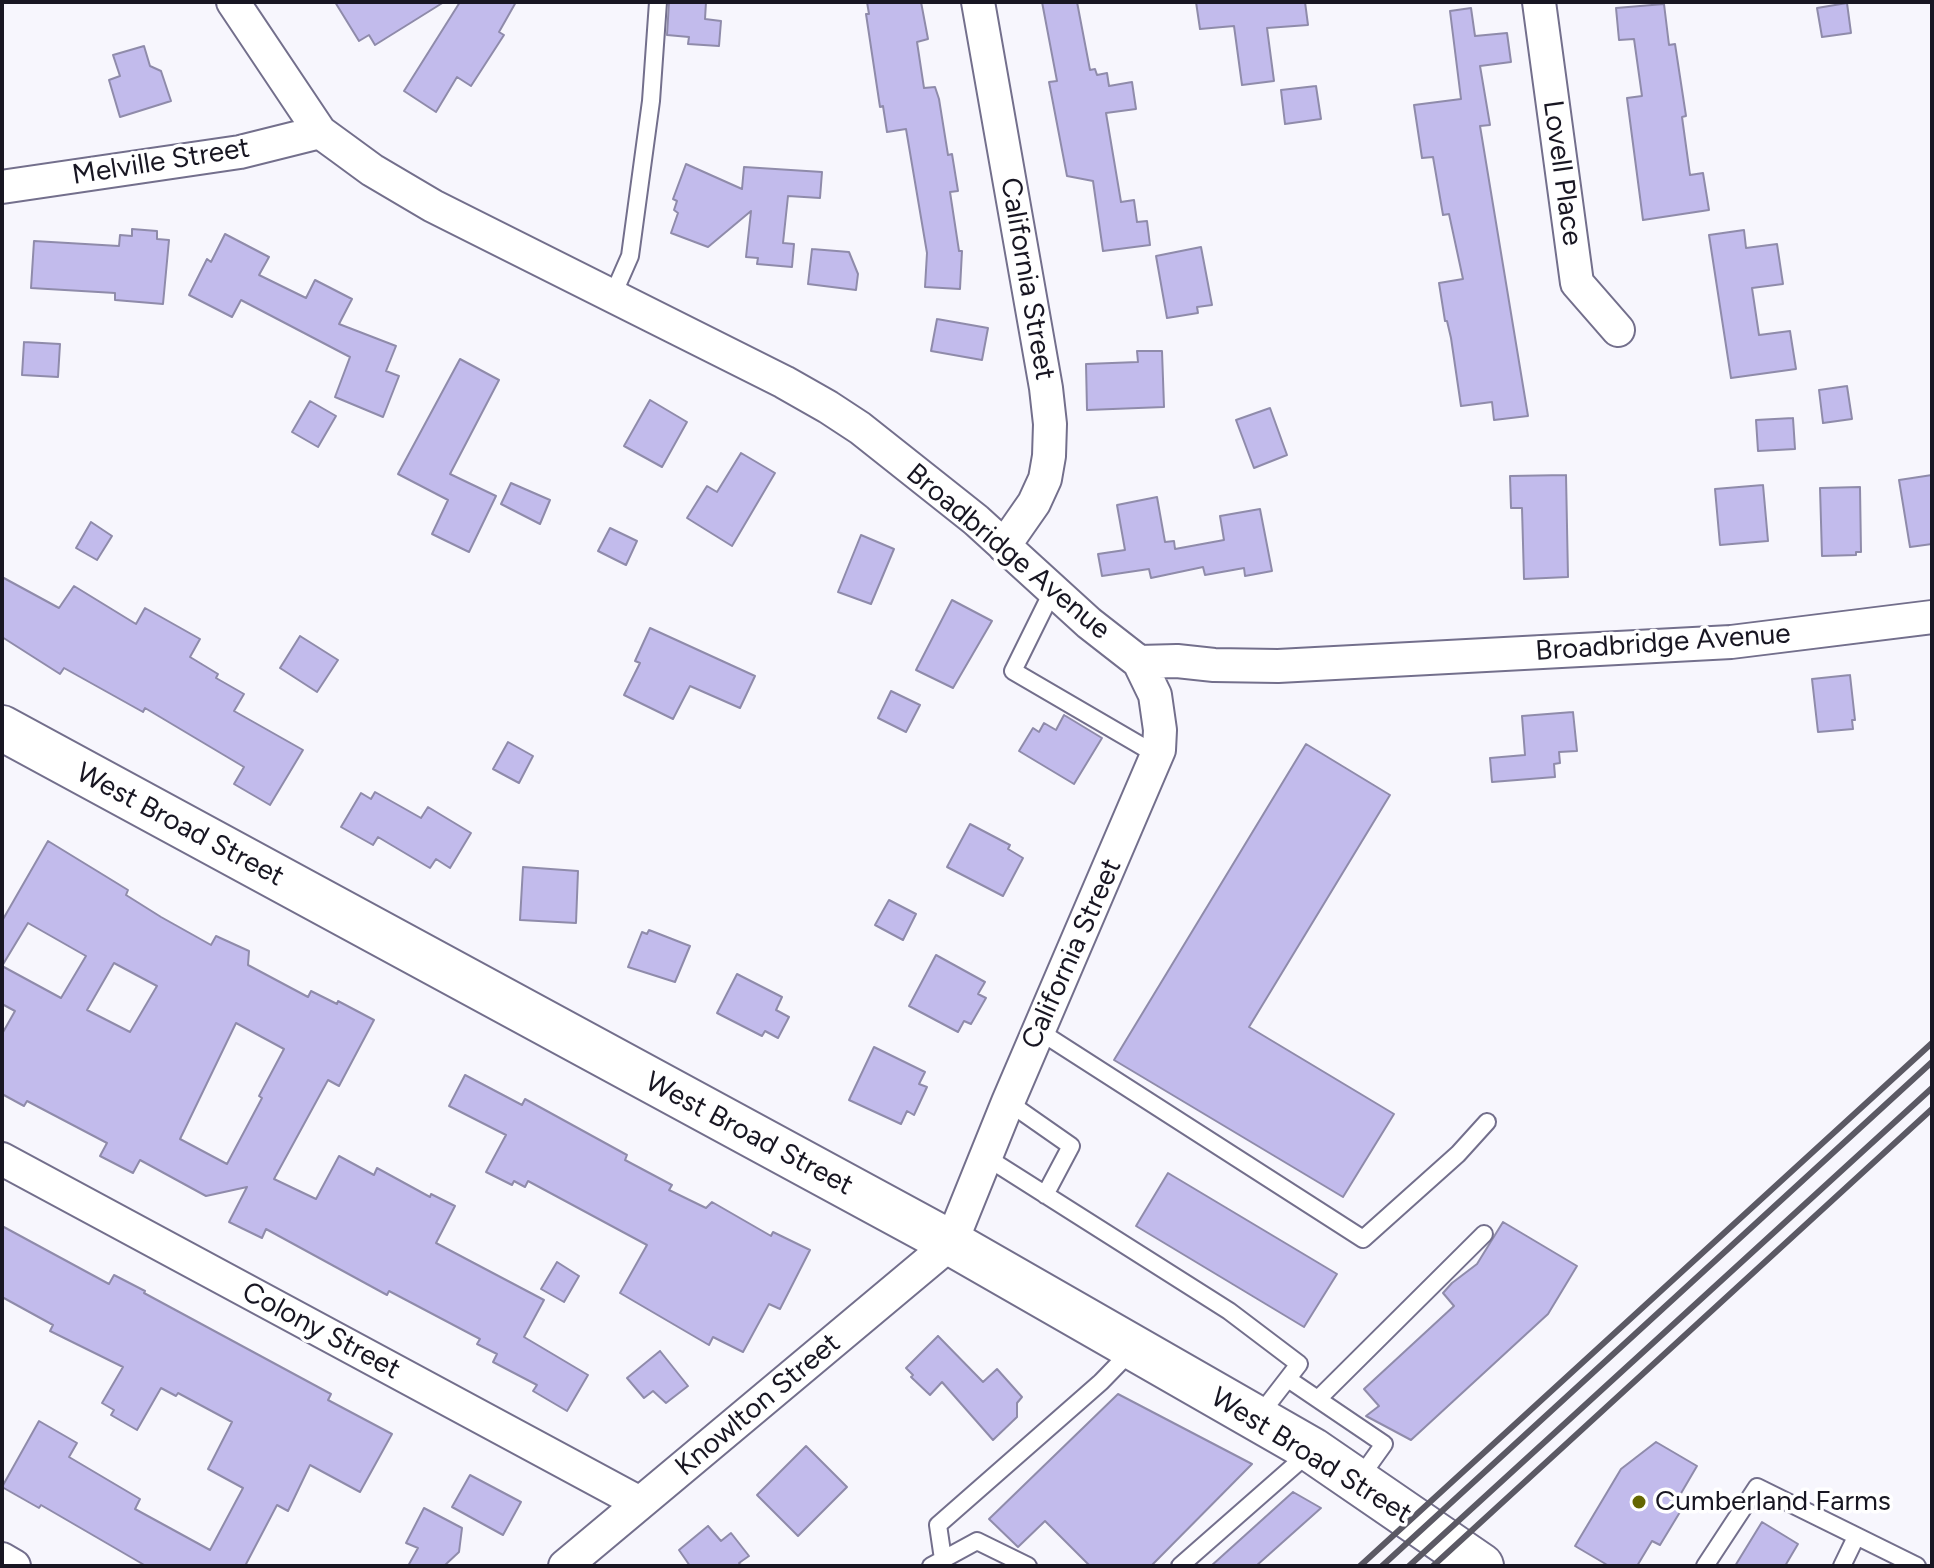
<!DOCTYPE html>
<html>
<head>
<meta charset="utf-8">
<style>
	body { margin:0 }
	#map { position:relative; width:1934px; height:1568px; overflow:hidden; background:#f7f6fd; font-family:Figtree,sans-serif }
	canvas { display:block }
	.frame { position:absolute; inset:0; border:4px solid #181622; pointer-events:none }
</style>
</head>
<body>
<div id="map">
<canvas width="1934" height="1568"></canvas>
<div class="frame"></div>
</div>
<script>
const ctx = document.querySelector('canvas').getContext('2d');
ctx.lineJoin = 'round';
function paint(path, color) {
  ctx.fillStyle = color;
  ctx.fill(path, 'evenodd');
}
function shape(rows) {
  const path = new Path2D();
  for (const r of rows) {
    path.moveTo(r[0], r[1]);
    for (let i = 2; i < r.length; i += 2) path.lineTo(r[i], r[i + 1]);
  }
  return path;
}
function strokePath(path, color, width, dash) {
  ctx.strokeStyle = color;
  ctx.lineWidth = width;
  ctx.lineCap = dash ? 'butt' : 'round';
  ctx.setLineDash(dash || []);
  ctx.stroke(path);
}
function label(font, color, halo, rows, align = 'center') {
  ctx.font = font + ' Figtree,sans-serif';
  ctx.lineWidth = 7;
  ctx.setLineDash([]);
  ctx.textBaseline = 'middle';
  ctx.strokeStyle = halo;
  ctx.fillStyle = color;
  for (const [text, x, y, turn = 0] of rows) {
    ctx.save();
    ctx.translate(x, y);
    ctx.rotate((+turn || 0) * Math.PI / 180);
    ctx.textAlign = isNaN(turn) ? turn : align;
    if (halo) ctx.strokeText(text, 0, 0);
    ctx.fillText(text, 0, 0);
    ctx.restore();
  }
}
const building = shape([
	[335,2,444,2,375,45,369,35,359,41,335,2],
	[460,2,516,2,499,32,504,35,471,86,457,77,436,112,404,91,460,2],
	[669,2,706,2,705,19,721,21,719,46,688,44,689,37,667,35,669,2],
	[867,2,921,2,928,39,917,42,924,88,935,87,939,99,948,155,952,154,958,191,950,192,959,251,962,251,960,289,925,287,927,253,906,129,887,132,883,106,880,107,866,14,869,14,867,2],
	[1042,2,1077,2,1090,70,1095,69,1097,75,1107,73,1109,86,1132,82,1136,109,1106,113,1121,202,1134,200,1137,222,1147,221,1150,245,1103,251,1093,181,1067,176,1049,82,1057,81,1042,2],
	[1196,2,1305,2,1308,25,1267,28,1274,81,1242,85,1234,26,1200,29,1196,2],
	[1847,3,1851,33,1822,37,1817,8,1847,3],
	[1664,4,1669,45,1675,44,1686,116,1682,117,1690,175,1703,173,1709,210,1643,220,1627,98,1642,96,1634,39,1619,40,1616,8,1664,4],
	[1471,8,1475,36,1507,33,1511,62,1480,66,1490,125,1480,126,1528,416,1494,420,1492,402,1461,406,1451,338,1447,321,1445,321,1439,283,1463,279,1449,214,1443,215,1433,157,1422,158,1414,105,1461,99,1450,11,1471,8],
	[144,46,150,66,161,71,171,101,120,117,109,80,120,76,113,55,144,46],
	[1316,86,1321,119,1285,124,1281,90,1316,86],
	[686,164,742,189,744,167,822,172,820,198,788,196,783,243,794,244,792,267,757,264,758,258,746,257,751,211,708,247,671,233,678,213,674,210,677,201,673,199,686,164],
	[132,229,157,231,157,239,169,240,163,304,115,300,115,293,31,288,34,241,119,246,120,235,132,236,132,229],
	[1744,230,1746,248,1777,244,1783,284,1752,288,1759,335,1790,331,1796,369,1731,378,1709,235,1744,230],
	[225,234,269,257,259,275,306,298,315,280,352,299,339,324,396,346,386,371,399,376,383,417,335,397,350,357,241,300,232,317,189,295,207,259,211,262,225,234],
	[1201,247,1212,305,1197,307,1198,313,1167,318,1156,256,1201,247],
	[812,249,849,252,858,274,856,290,808,284,812,249],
	[937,319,988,328,982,360,931,351,937,319],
	[24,342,60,344,58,377,22,375,24,342],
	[1137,351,1162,351,1164,407,1087,410,1086,364,1138,362,1137,351],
	[460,359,499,380,450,474,496,496,469,552,432,534,448,500,398,474,460,359],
	[1847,386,1852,419,1823,423,1819,390,1847,386],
	[650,400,687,422,662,467,624,446,650,400],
	[310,401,336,416,318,447,292,432,310,401],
	[1270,408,1287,455,1254,468,1236,420,1270,408],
	[1793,418,1795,449,1758,451,1756,420,1793,418],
	[741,453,775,473,732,546,687,518,707,486,717,492,741,453],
	[1566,475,1568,577,1524,579,1522,508,1511,508,1510,476,1566,475],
	[1932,475,1932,544,1910,547,1899,480,1932,475],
	[511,483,550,500,540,524,501,504,511,483],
	[1763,485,1768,541,1720,545,1715,489,1763,485],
	[1860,487,1861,552,1856,552,1856,555,1822,556,1820,488,1860,487],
	[1157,497,1165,542,1174,541,1175,549,1224,540,1220,516,1260,509,1272,571,1245,576,1244,568,1205,575,1203,567,1151,578,1149,569,1102,576,1098,554,1125,550,1117,505,1157,497],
	[91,522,112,536,97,560,76,548,91,522],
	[610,528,637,541,626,565,598,551,610,528],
	[861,535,894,549,871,604,838,592,861,535],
	[2,577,59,608,74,586,136,624,145,608,200,639,190,657,218,674,216,678,244,694,234,711,303,750,270,805,234,784,244,767,145,708,143,712,64,668,60,674,2,637,2,577],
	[952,600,992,621,953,688,916,670,952,600],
	[650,628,755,676,740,708,690,686,673,719,624,695,640,663,635,661,650,628],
	[300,636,338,660,317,692,280,668,300,636],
	[1850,675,1855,720,1852,720,1853,729,1818,732,1812,679,1850,675],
	[891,691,920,705,906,732,878,718,891,691],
	[1573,712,1577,751,1559,752,1560,763,1554,764,1555,777,1492,782,1490,758,1525,755,1522,716,1573,712],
	[1064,715,1102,738,1074,784,1019,751,1033,728,1039,732,1044,723,1056,730,1064,715],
	[508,742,533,756,519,783,493,769,508,742],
	[1306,744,1390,795,1249,1027,1394,1114,1343,1197,1114,1060,1306,744],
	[375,792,421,818,428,807,471,833,450,868,436,859,430,868,378,837,373,845,341,827,361,793,371,799,375,792],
	[970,824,1010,845,1008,849,1023,858,1003,896,947,867,970,824],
	[48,841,128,890,126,895,161,917,211,945,216,936,249,951,248,965,308,997,311,991,337,1004,338,1001,374,1020,339,1086,328,1080,274,1179,316,1199,339,1156,374,1175,377,1168,430,1197,431,1194,455,1206,436,1243,544,1300,524,1337,588,1375,567,1411,533,1391,537,1385,493,1362,497,1354,477,1344,480,1339,389,1291,387,1295,266,1229,262,1238,229,1222,247,1187,206,1196,140,1160,133,1173,100,1156,107,1143,27,1101,24,1106,2,1094,2,1034,15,1011,2,1004,2,921,48,841],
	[28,923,86,956,61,998,2,966,28,923],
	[114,963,157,986,130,1032,87,1010,114,963],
	[236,1023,284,1049,259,1096,262,1098,227,1164,180,1139,236,1023],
	[523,867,578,871,576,923,520,920,523,867],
	[889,900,916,914,903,940,875,925,889,900],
	[649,930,690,946,675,982,628,967,642,932,647,934,649,930],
	[936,955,985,982,978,994,986,998,971,1024,964,1021,958,1032,909,1006,936,955],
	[737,974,782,997,776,1010,789,1017,778,1038,765,1031,762,1036,717,1013,737,974],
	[874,1047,925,1072,919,1084,927,1087,914,1115,907,1111,901,1124,849,1100,874,1047],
	[465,1075,522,1105,525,1099,627,1155,625,1160,672,1185,669,1190,706,1208,712,1202,771,1236,773,1232,810,1250,780,1309,769,1304,743,1352,713,1337,709,1345,620,1293,647,1245,528,1181,525,1187,514,1181,512,1185,486,1172,506,1135,449,1106,465,1075],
	[1168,1173,1337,1274,1304,1327,1136,1226,1168,1173],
	[1503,1222,1577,1266,1548,1314,1411,1440,1366,1416,1379,1406,1364,1389,1454,1306,1443,1293,1452,1283,1477,1264,1503,1222],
	[2,1226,109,1284,114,1275,145,1291,144,1293,331,1394,328,1400,392,1434,360,1492,310,1465,288,1511,277,1505,245,1566,146,1566,41,1505,39,1508,2,1487,39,1421,77,1443,69,1457,140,1499,135,1509,210,1550,243,1488,208,1469,232,1422,178,1393,176,1396,161,1388,137,1430,111,1415,114,1410,102,1403,123,1367,50,1331,53,1325,2,1297,2,1226],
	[557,1262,579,1276,564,1302,541,1289,557,1262],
	[938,1336,983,1382,997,1369,1022,1397,1017,1403,1017,1417,993,1440,942,1382,930,1395,911,1377,913,1375,906,1368,938,1336],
	[660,1351,688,1386,666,1403,653,1391,644,1398,627,1378,660,1351],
	[1118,1394,1252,1464,1151,1566,1090,1566,1045,1521,1018,1547,989,1519,1118,1394],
	[1656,1442,1697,1466,1673,1507,1680,1512,1660,1545,1652,1541,1637,1566,1609,1566,1575,1546,1621,1469,1656,1442],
	[806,1446,847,1487,798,1536,757,1495,806,1446],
	[470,1475,521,1502,503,1535,452,1507,470,1475],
	[1293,1492,1321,1508,1256,1566,1211,1566,1293,1492],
	[424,1508,462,1528,459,1552,444,1566,408,1566,418,1548,406,1543,424,1508],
	[1762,1522,1798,1544,1785,1566,1735,1566,1762,1522],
	[708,1526,721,1541,731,1533,749,1556,739,1563,742,1566,690,1566,679,1550,708,1526]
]);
const lane = shape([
	[612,297,630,256,651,101,658,2],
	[1053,590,1013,671,1157,755],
	[1039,1031,1363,1239,1458,1154,1487,1122],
	[1008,1102,1071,1146,1045,1195],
	[986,1157,1229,1311,1299,1364,1258,1417],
	[1288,1379,1384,1444,1359,1479],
	[1318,1399,1484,1234],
	[943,1559,938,1525,1101,1382,1133,1349],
	[931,1566,977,1541,1028,1566],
	[1180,1566,1311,1451],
	[1705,1566,1757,1487,1917,1566],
	[1842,1566,1856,1537]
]);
const street = shape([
	[233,2,320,132,342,148,372,170,433,206,784,382,828,407,860,428,976,520,1089,623,1139,662,1177,661,1214,665,1278,666,1731,642,1932,617],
	[978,2,1046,388,1050,424,1049,456,1045,479,1034,503,1004,546],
	[1539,2,1577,283,1618,330],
	[2,187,240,152,320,132],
	[2,1159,640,1503],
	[2,1559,14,1566],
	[565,1566,951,1243,1008,1102,1159,750,1160,730,1155,695,1139,662]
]);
const secondary = shape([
	[2,728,951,1243,1312,1450,1481,1566]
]);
const rail = shape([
	[1360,1566,1932,1043],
	[1382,1566,1932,1062],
	[1409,1566,1932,1088],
	[1433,1566,1932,1109]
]);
const markers = [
	[1639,1502,8,"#646601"]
];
const streetNames = [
	["Melville Street",161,162,-9],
	["Lovell Place",1562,173,82],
	["California Street",1027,279,80],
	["Broadbridge Avenue",1008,552,40],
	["Broadbridge Avenue",1663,643,-4],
	["West Broad Street",180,825,28],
	["California Street",1072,954,-66],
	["West Broad Street",749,1134,28],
	["Colony Street",321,1331,28],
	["Knowlton Street",758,1405,-40],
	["West Broad Street",1311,1456,32]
];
const poiNames = [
	["Cumberland Farms",1655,1502]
];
paint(building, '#c2bbec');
strokePath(building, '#8f8baa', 2);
strokePath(lane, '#736f8c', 20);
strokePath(street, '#736f8c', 36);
strokePath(secondary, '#736f8c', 48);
strokePath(lane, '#fff', 16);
strokePath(street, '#fff', 32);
strokePath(secondary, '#fff', 44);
strokePath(rail, '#5b5964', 6);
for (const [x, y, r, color] of markers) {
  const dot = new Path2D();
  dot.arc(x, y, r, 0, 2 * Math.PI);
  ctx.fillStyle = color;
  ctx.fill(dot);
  strokePath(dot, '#fff', 3);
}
label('28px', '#181622', '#fff', streetNames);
label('28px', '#181622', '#fff', poiNames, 'left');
</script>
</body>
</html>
